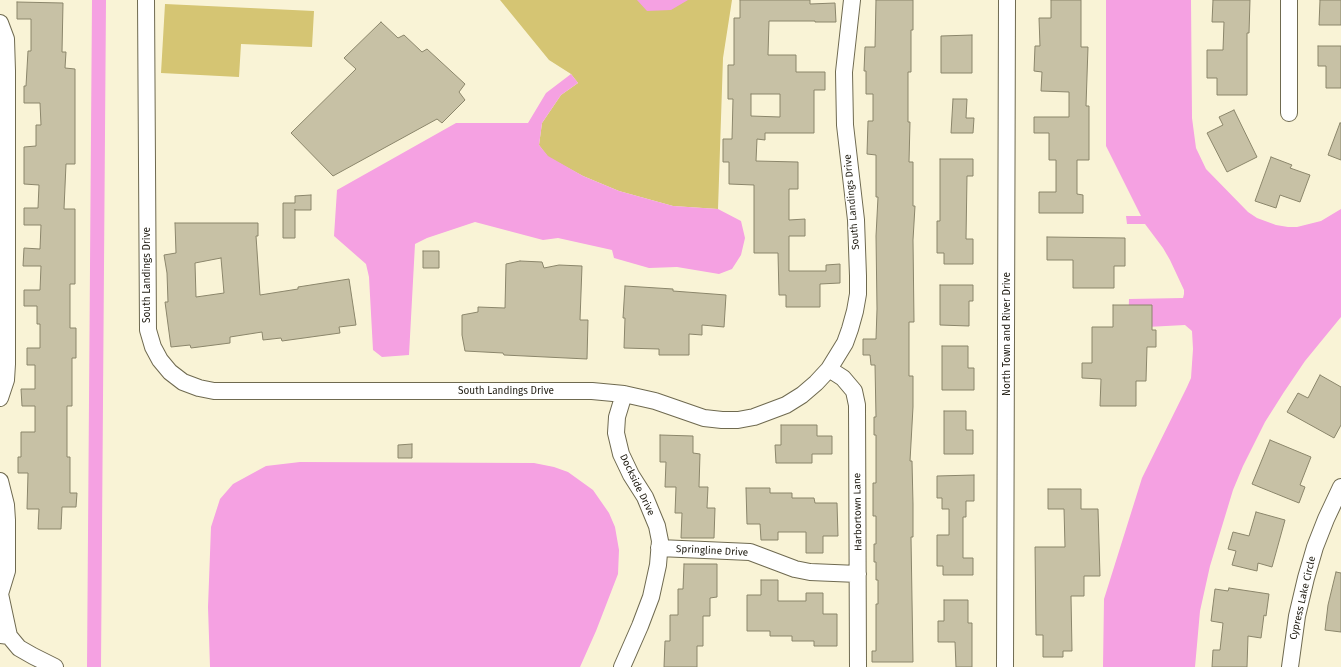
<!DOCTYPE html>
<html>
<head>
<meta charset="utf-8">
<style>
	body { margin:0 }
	canvas { display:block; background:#f9f3d6 }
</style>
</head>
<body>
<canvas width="1341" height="667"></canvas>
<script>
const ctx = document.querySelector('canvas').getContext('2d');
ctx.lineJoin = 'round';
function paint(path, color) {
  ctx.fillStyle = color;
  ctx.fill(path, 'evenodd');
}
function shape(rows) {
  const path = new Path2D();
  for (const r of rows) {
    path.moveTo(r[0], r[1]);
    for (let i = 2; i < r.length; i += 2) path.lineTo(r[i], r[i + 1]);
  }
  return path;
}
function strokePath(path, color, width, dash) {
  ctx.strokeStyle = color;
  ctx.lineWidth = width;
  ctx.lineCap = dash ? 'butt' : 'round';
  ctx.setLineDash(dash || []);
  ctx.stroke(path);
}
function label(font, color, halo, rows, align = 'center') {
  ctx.font = font + ' "Fira Sans",sans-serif';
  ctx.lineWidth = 3;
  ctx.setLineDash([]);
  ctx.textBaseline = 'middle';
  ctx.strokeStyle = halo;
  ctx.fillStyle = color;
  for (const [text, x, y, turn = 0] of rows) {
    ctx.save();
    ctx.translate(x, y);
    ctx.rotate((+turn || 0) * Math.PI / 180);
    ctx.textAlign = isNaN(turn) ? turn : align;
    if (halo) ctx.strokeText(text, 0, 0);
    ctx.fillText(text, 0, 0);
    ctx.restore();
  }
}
const green = shape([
	[500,0,732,0,723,58,718,209,673,206,619,191,583,176,548,157,539,145,542,123,561,95,578,83,571,74,549,60],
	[165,4,314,11,312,47,241,44,239,77,161,73]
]);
const water = shape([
	[637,0,688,0,671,10,647,11],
	[1106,0,1191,0,1192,118,1196,148,1206,169,1248,212,1257,218,1276,225,1288,227,1297,227,1321,221,1341,209,1341,317,1305,361,1284,392,1265,422,1243,466,1233,490,1210,566,1200,611,1195,667,1103,667,1104,599,1142,478,1187,387,1191,378,1193,349,1192,331,1185,325,1128,328,1129,299,1183,298,1184,294,1184,290,1170,260,1163,248,1145,224,1127,224,1126,216,1141,216,1106,146],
	[571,74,578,83,561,95,542,123,539,145,548,156,583,176,619,191,673,206,718,209,741,221,745,238,741,255,732,269,719,274,677,267,649,268,614,258,612,250,558,238,543,240,475,222,427,238,415,244,409,355,382,357,373,350,369,277,366,264,334,236,337,190,456,123,528,123,546,93],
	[300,462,534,463,554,467,568,472,593,490,609,513,615,527,619,550,618,574,596,631,580,667,210,667,208,607,211,527,220,499,233,484,266,466]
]);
const canal = shape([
	[94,667,99,0]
]);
const building = shape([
	[740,0,810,0,810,4,835,3,836,22,815,22,815,21,769,21,768,55,796,55,796,72,825,72,825,90,814,90,814,133,765,133,765,140,757,139,756,161,798,162,798,189,789,189,789,220,805,219,805,236,789,236,789,271,826,271,826,265,840,264,840,283,820,284,820,307,786,307,786,295,779,295,778,253,754,253,754,185,729,184,729,162,723,162,723,139,732,139,733,99,728,99,728,65,734,65,734,18,740,18,740,0],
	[751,94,780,94,780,117,751,116,751,94],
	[876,0,913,0,913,30,911,30,911,72,908,72,908,122,910,122,909,162,913,162,913,206,915,206,913,240,914,322,909,322,909,376,913,376,913,407,910,461,912,461,913,504,913,537,911,537,913,662,872,662,872,651,876,651,876,604,878,604,878,580,876,580,876,562,874,562,874,544,876,544,876,516,873,516,873,483,876,483,876,435,874,435,874,417,876,417,875,365,871,365,870,355,863,355,863,339,876,339,877,309,876,236,878,197,876,197,876,155,867,154,868,121,873,121,873,94,866,94,866,71,864,71,865,47,875,47,876,0],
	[1051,0,1081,0,1081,47,1088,47,1086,106,1089,106,1089,160,1077,160,1077,194,1083,195,1083,213,1039,213,1039,192,1056,192,1056,160,1049,160,1049,133,1034,133,1034,117,1069,117,1069,92,1041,91,1042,72,1034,71,1035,46,1040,46,1039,18,1051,18,1051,0],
	[1213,0,1250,0,1249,33,1247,33,1247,95,1217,95,1217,78,1207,78,1207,50,1223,50,1224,22,1212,22,1213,0],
	[1320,0,1341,0,1341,25,1319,25,1320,0],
	[17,2,63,3,62,52,66,52,65,68,75,69,75,164,66,164,64,209,75,209,75,284,70,284,70,328,76,328,76,358,72,358,72,406,67,406,67,457,70,457,70,493,77,493,76,507,62,507,61,529,38,529,39,509,27,509,28,473,18,473,18,457,21,457,21,432,35,432,35,406,22,406,21,389,35,389,35,365,27,365,27,348,40,348,40,324,37,324,37,306,24,306,24,290,40,290,41,266,23,266,24,248,40,249,41,225,24,225,24,208,38,208,39,185,24,184,24,147,36,146,36,125,41,125,40,103,24,103,24,86,26,86,28,51,31,51,31,19,17,19,17,2],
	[381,22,398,38,404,35,422,52,427,49,465,84,459,92,465,100,442,123,437,119,333,176,291,133,356,69,344,58,381,22],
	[972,35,972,73,941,73,941,36,972,35],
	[1318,46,1341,46,1341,88,1326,88,1326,66,1318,66,1318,46],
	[953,99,967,99,966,118,974,118,973,133,951,133,953,99],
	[1234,110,1257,157,1227,172,1207,133,1223,125,1219,117,1234,110],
	[1340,123,1341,123,1341,160,1328,155,1340,123],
	[1271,157,1292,165,1290,168,1310,175,1300,202,1280,195,1276,208,1255,201,1271,157],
	[940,159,973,159,973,176,967,176,966,239,973,239,973,264,944,264,944,253,937,253,937,221,940,221,940,159],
	[311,195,311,210,295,210,295,209,295,238,283,238,283,203,295,203,295,196,311,195],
	[175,223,258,223,258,236,256,236,260,295,298,289,298,287,349,279,356,325,339,327,340,333,282,341,281,338,263,340,262,332,230,337,230,343,191,348,190,345,171,347,165,302,168,302,167,273,164,255,176,253,175,223],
	[221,258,224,293,196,297,195,263,221,258],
	[1047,237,1125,238,1125,266,1114,266,1114,288,1073,288,1073,260,1047,260,1047,237],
	[423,251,439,251,439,268,423,268,423,251],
	[520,261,542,262,544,268,559,265,582,266,580,320,588,320,587,359,504,355,503,353,465,351,462,335,462,315,478,312,478,307,505,308,506,264,520,261],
	[940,285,973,285,973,301,969,301,969,326,940,325,940,285],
	[625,286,673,289,673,291,726,295,724,327,702,325,702,335,689,334,689,355,659,355,659,349,624,348,625,318,623,318,625,286],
	[1113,305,1152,305,1152,330,1156,330,1156,347,1147,347,1146,381,1136,381,1136,406,1100,406,1101,379,1082,378,1082,363,1092,363,1092,327,1113,327,1113,305],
	[942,346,968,346,968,368,974,368,974,390,942,390,942,346],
	[1320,375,1341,387,1341,425,1334,438,1287,412,1298,393,1308,398,1320,375],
	[944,411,966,411,966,430,973,430,973,454,944,454,944,411],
	[781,425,817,425,817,436,832,436,832,454,812,454,812,463,776,463,775,445,781,445,781,425],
	[660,435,693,436,693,453,700,454,699,487,708,487,707,508,715,508,714,538,681,538,682,513,675,513,676,487,665,487,666,462,660,462,660,435],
	[1270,440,1311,457,1300,485,1305,487,1299,503,1252,484,1270,440],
	[412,444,412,458,398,458,398,445,412,444],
	[974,475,974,501,966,501,966,517,963,517,963,558,973,558,973,575,943,575,943,566,937,566,937,535,949,535,949,509,942,509,942,498,937,498,937,476,974,475],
	[746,488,770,488,770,493,792,493,792,498,814,498,815,503,837,503,838,536,823,536,823,553,806,553,806,532,778,532,778,540,761,540,760,524,747,524,746,488],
	[1048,489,1081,489,1081,509,1098,509,1100,576,1084,576,1084,596,1071,596,1072,651,1063,651,1063,657,1043,657,1043,635,1036,635,1035,547,1065,547,1064,509,1048,509,1048,489],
	[1256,512,1285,520,1272,567,1258,563,1257,571,1232,565,1236,551,1228,549,1233,532,1249,536,1256,512],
	[684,564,717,564,717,597,710,598,710,616,703,616,703,646,697,646,697,667,664,667,665,641,670,641,670,615,678,615,678,589,683,589,684,564],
	[1336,572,1341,573,1341,632,1325,630,1328,605,1336,572],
	[761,580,778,580,778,601,806,601,806,593,823,593,823,614,837,614,837,646,814,646,814,641,792,641,792,636,770,636,770,631,747,631,747,595,761,595,761,580],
	[1229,588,1269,594,1266,616,1264,615,1261,638,1248,636,1247,667,1212,667,1213,650,1220,650,1223,623,1211,621,1215,589,1228,591,1229,588],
	[944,600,968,600,968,623,972,623,972,667,956,667,955,642,938,642,938,621,944,621,944,600]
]);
const street = shape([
	[146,0,148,330,153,347,160,360,170,372,183,382,199,388,214,391,592,391,624,394,655,401,704,418,722,420,738,420,754,417,786,405,802,395,816,383,829,369,845,343,850,329,855,311,858,294,858,276,856,220,845,125,844,72,852,0],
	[1289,0,1289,113],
	[0,23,6,39,7,71,7,364,6,380,0,398],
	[829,369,843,378,854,391,857,405,858,667],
	[0,481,6,505,7,520,7,571,0,594],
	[659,548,750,552,795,569,810,572,858,574],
	[0,594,9,636],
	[0,635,9,636,19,648,33,656,55,667],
	[622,667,640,626,651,597,658,565,660,541,657,526,645,497,631,475,621,454,616,433,617,417,624,394],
	[1005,667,1007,0],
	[1290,667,1297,616,1306,578,1315,547,1326,519,1341,487]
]);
const streetNames = [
	["South Landings Drive",852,202,-95],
	["South Landings Drive",147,275,-90],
	["North Town and River Drive",1007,334,-90],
	["South Landings Drive",506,391],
	["Dockside Drive",637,485,64],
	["Harbortown Lane",858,512,-91],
	["Springline Drive",712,551,3],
	["Cypress Lake Circle",1303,598,-77]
];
paint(green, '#d5c573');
paint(water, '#f5a1e2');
strokePath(canal, '#f5a1e2', 14);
paint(building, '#c7c1a5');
strokePath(building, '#8b866b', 1);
strokePath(street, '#6f6a50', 18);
strokePath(street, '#fff', 16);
label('10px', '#242117', '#fff', streetNames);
</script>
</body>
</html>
